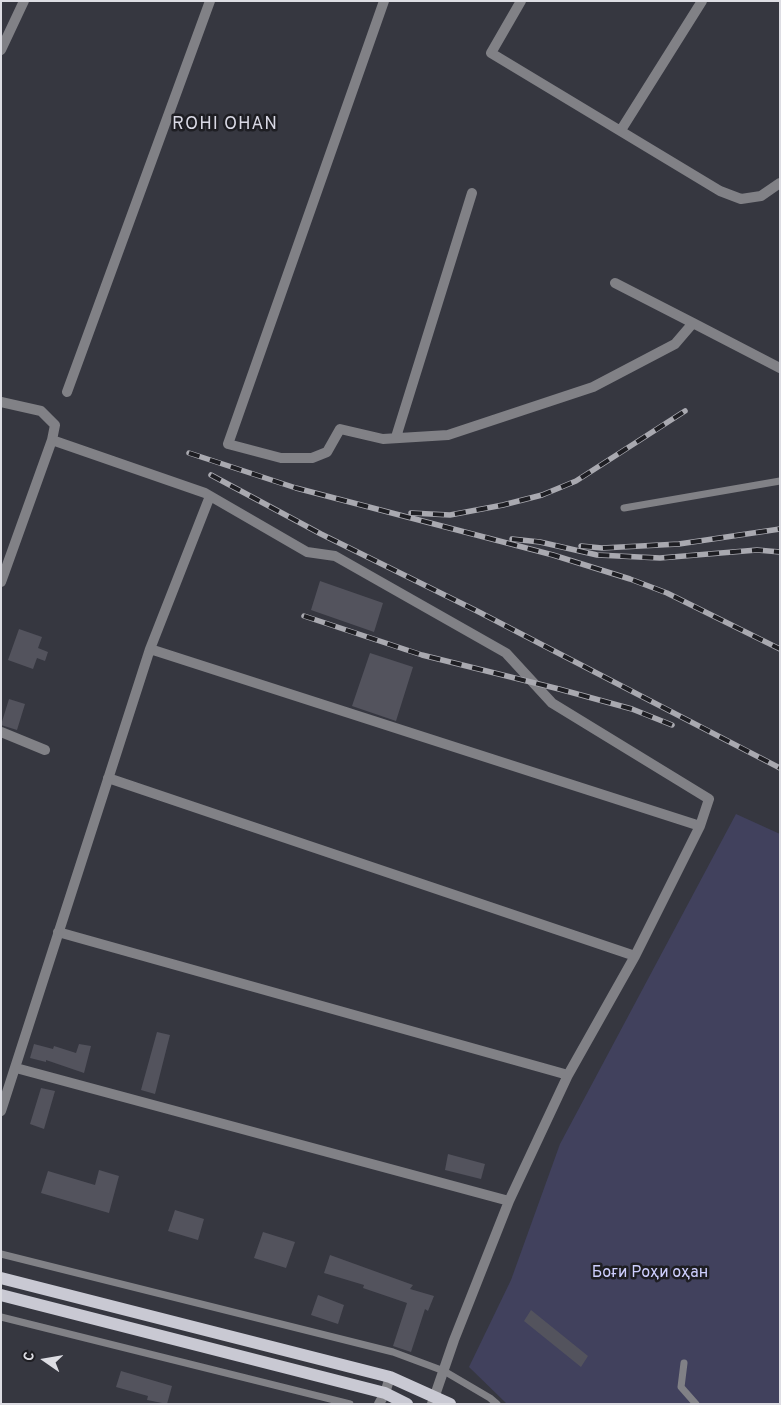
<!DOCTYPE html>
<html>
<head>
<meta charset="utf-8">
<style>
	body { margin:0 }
	#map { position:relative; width:781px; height:1405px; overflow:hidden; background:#363740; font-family:Overpass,sans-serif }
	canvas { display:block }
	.frame { position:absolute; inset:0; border:2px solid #dddde3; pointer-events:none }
	.north { position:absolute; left:20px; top:1335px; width:50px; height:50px; -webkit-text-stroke:4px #1e1e23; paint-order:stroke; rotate:283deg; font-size:14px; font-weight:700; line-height:20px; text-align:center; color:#dddde3 }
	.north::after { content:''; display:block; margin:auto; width:18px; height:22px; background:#dddde3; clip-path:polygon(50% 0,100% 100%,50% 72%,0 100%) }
</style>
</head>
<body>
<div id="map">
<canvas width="781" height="1405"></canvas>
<div class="frame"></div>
<div class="north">С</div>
</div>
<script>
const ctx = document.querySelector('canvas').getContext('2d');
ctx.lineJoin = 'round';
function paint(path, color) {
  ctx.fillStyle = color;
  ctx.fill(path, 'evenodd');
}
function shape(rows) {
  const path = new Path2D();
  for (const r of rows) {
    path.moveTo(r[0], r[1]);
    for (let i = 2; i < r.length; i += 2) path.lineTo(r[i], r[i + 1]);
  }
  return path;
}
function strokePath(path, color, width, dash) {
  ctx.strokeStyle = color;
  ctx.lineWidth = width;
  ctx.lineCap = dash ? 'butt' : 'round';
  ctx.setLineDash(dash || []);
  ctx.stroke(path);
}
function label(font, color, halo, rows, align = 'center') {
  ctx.font = font + ' Overpass,sans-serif';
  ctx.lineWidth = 5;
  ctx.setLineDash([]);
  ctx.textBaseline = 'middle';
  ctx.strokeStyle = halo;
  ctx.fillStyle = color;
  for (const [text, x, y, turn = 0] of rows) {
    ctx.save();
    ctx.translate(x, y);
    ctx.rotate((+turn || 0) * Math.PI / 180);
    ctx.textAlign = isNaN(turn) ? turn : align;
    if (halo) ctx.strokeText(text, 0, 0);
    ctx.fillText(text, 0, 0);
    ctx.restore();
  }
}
const green = shape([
	[736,814,780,834,780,1404,507,1404,469,1367,511,1280,560,1144]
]);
const building = shape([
	[320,581,383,603,374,632,311,610],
	[19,629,42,637,38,648,48,652,45,661,37,658,33,669,8,660],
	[370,653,413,667,396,721,352,706],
	[9,699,25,704,17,730,1,725],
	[157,1032,170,1035,155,1094,141,1090],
	[34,1044,53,1049,54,1046,76,1053,79,1044,91,1046,84,1073,46,1060,46,1062,30,1058],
	[41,1088,55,1091,44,1129,30,1124],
	[448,1154,485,1164,481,1179,445,1170],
	[99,1170,119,1176,109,1213,41,1193,48,1171,95,1185],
	[175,1210,204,1219,198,1240,168,1231],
	[263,1232,295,1242,286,1268,254,1258],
	[330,1255,413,1285,410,1289,434,1296,428,1311,425,1309,411,1352,393,1346,407,1303,363,1288,364,1285,324,1273],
	[318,1295,344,1305,338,1324,311,1315],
	[531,1310,588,1356,581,1367,524,1321],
	[121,1371,172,1386,167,1404,147,1400,148,1396,116,1387]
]);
const service = shape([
	[624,508,780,481],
	[1,1254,393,1352,444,1371,490,1398,497,1404],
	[1,1317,350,1404],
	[684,1363,681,1387,696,1404]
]);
const minor = shape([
	[384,1,228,444,281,458,312,458,327,452,340,429,383,439,448,435,593,387,675,344,693,323,780,368],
	[521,1,491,53,720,191,741,199,761,196,780,183],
	[1,50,24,1],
	[621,130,702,1],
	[615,283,693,323],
	[67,392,210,1],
	[1,402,41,411,55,425,52,440,1,582],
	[396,437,472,193],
	[52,440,205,493,307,552,335,556,506,653,552,703,709,799,700,826,635,956,568,1075,509,1201,454,1340,432,1404],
	[150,649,700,826],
	[1,732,45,750],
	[108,778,635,956],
	[58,932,568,1075],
	[16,1068,509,1201],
	[1,1111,150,649,210,496],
	[379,1404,385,1393,390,1377]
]);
const primary = shape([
	[1,1278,390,1377,450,1404],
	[1,1295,385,1393,407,1404]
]);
const rail = shape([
	[189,453,296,488,553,555,630,579,667,593,780,649],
	[211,475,321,534,477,611,780,768],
	[411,513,450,515,503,505,542,495,576,481,685,411],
	[512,539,540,542,597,555,660,558,757,550,780,552],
	[581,546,602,548,679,544,780,529],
	[304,616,422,655,559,689,632,709,672,725]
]);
const parkNames = [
	["Боғи Роҳи оҳан",650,1274]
];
const neighbourhoodNames = [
	["ROHI OHAN",225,125]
];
paint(green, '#41415d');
paint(building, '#53535d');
strokePath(service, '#818186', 7);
strokePath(minor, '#818186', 10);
strokePath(primary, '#c9c9d3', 12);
strokePath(rail, '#a9a9b0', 5.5);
strokePath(rail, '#1e1e23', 4, [11]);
label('16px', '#cecffe', '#1e1e23', parkNames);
ctx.letterSpacing = '1px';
label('18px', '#d9d9e5', '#1e1e23', neighbourhoodNames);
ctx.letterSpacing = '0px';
</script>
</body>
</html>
